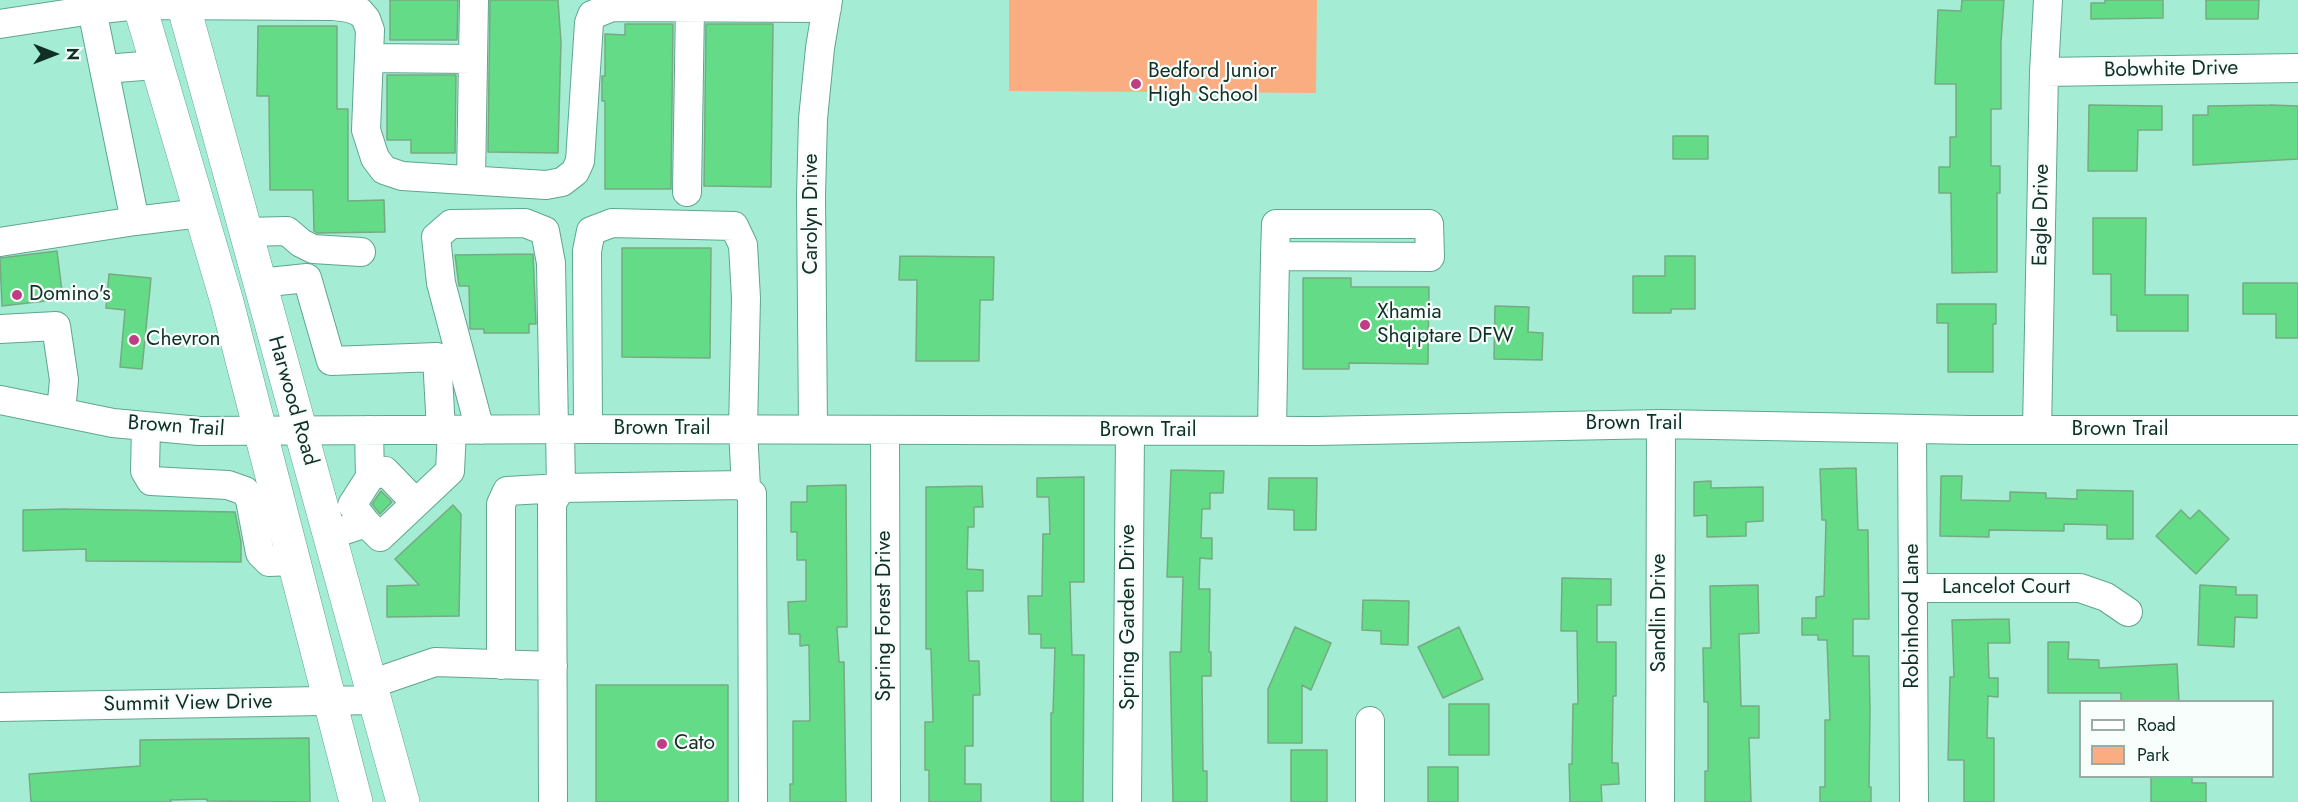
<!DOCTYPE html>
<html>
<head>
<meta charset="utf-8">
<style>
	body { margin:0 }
	#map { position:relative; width:2298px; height:802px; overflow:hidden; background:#a4edd4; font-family:Jost,sans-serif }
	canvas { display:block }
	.legend { position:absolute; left:2079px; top:700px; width:195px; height:78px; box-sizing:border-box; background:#f7fefb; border:2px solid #9baba5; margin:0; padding:8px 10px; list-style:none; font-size:18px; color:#102f25 }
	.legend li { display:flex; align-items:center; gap:12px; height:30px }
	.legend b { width:30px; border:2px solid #9baba5 }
	.north { position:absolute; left:24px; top:24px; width:60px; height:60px; -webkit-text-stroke:4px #f7fefb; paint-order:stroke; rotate:90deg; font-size:16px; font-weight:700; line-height:24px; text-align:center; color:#102f25 }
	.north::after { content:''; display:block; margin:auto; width:21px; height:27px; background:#102f25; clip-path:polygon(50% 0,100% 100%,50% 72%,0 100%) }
</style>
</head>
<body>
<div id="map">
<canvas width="2298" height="802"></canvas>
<ul class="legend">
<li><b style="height:8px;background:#fff"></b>Road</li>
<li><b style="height:16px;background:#faad80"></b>Park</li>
</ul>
<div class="north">N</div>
</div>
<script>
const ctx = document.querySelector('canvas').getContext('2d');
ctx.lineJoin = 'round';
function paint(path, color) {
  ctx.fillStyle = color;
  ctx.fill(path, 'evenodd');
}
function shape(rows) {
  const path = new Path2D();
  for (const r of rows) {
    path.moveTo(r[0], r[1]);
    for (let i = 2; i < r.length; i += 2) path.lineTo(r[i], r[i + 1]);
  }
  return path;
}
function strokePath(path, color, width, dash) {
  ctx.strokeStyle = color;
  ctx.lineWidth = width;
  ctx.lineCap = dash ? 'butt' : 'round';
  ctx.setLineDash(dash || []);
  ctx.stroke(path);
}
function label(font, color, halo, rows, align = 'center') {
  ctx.font = font + ' Jost,sans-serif';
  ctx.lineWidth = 4.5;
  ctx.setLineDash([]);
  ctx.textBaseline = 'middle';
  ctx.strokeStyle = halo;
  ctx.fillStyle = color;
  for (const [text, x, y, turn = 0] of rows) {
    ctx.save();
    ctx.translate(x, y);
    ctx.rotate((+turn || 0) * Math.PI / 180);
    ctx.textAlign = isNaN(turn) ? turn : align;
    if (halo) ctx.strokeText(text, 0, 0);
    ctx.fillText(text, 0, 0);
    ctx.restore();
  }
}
const green = shape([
	[1009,0,1317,0,1316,93,1009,91]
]);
const building = shape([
	[390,0,458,0,457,40,390,40,390,0],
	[490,0,558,0,561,42,558,153,488,152,490,0],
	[1962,0,2004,0,2001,42,2001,109,1991,109,1991,166,2000,166,2000,193,1997,193,1997,272,1952,273,1951,193,1939,193,1939,167,1950,167,1950,137,1956,137,1956,84,1935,84,1938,10,1961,11,1962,0],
	[2105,0,2163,0,2163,18,2091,19,2091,3,2105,3,2105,0],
	[2206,0,2259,0,2258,19,2206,19,2206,0],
	[625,24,673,24,671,189,605,189,605,101,602,101,602,76,605,76,605,34,625,35,625,24],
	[706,24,773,24,771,187,704,186,706,24],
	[258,26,337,26,337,109,348,109,348,201,384,200,385,232,317,233,314,231,313,190,270,190,269,96,257,96,258,26],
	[387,75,456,75,455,153,411,153,411,140,387,140,387,75],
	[2089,105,2162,106,2162,130,2138,130,2137,171,2088,171,2089,105],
	[2270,105,2298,106,2298,159,2193,165,2193,115,2208,115,2208,106,2270,105],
	[1673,136,1708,136,1708,159,1673,159,1673,136],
	[2093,218,2146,218,2145,295,2188,295,2188,331,2117,331,2117,315,2111,315,2111,274,2093,274,2093,218],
	[622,248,711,248,710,358,622,357,622,248],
	[57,251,63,299,2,306,0,258,57,251],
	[533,254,536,324,529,324,529,333,484,333,484,329,470,329,469,286,459,286,455,255,533,254],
	[900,256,994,257,993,300,980,300,979,361,916,361,917,280,899,280,900,256],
	[1665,256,1695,256,1695,309,1671,309,1671,313,1633,313,1633,276,1665,276,1665,256],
	[109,274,151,278,142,369,120,367,125,310,106,308,109,274],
	[1303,278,1351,278,1351,287,1429,287,1428,364,1349,363,1349,369,1303,369,1303,278],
	[2243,283,2298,283,2298,338,2276,338,2276,314,2243,314,2243,283],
	[1937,304,1996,304,1996,324,1993,324,1993,372,1948,372,1948,323,1937,323,1937,304],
	[1495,306,1529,307,1528,332,1543,333,1542,360,1494,359,1495,306],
	[1856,468,1858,530,1868,530,1869,619,1853,619,1853,656,1869,656,1870,711,1869,787,1871,787,1871,802,1820,802,1820,787,1825,787,1825,720,1830,720,1827,640,1818,640,1818,635,1802,635,1802,618,1816,618,1816,597,1824,596,1826,520,1822,520,1820,469,1856,468],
	[1171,470,1224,471,1223,493,1210,493,1210,509,1202,509,1201,538,1212,538,1212,559,1200,558,1199,589,1210,589,1209,652,1211,652,1211,676,1202,676,1203,771,1207,771,1207,802,1173,802,1170,652,1181,652,1183,577,1167,577,1171,470],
	[1941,476,1962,476,1961,500,2010,501,2010,492,2046,493,2046,498,2077,499,2077,490,2133,491,2133,539,2107,539,2107,525,2064,524,2064,531,1989,530,1989,537,1940,536,1941,476],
	[1084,477,1084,582,1070,582,1072,655,1084,655,1083,802,1051,802,1051,713,1053,713,1055,648,1041,648,1041,634,1029,634,1028,596,1042,596,1043,534,1050,534,1049,497,1037,497,1037,478,1084,477],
	[1269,478,1317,478,1316,530,1294,530,1294,510,1268,509,1269,478],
	[1711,481,1711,488,1763,487,1763,521,1746,522,1746,536,1707,537,1707,515,1694,516,1694,482,1711,481],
	[846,485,847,627,837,627,839,662,844,662,846,802,790,802,790,784,793,784,793,721,810,721,809,645,800,646,800,634,789,634,788,602,806,601,806,560,797,560,797,532,791,532,791,502,807,502,807,486,846,485],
	[982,486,983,507,974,507,974,527,968,527,967,569,983,570,983,591,967,591,969,661,979,661,980,695,973,695,973,746,965,746,965,784,981,784,981,802,929,802,929,770,925,770,925,722,933,722,931,649,926,649,926,487,982,486],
	[381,491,392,502,380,514,372,504,381,491],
	[453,505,461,514,459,616,387,617,387,586,419,585,395,559,453,505],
	[67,509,235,512,241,542,241,562,86,561,86,549,23,551,23,510,67,509],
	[2181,510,2190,519,2199,510,2229,539,2196,574,2156,536,2181,510],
	[1562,578,1611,579,1611,605,1597,605,1597,642,1616,642,1616,696,1613,696,1612,763,1618,763,1619,784,1601,785,1602,802,1570,802,1569,764,1572,764,1573,704,1578,704,1577,631,1561,631,1562,578],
	[1758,585,1759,633,1739,634,1741,706,1759,706,1759,738,1749,738,1751,802,1705,802,1705,771,1708,771,1708,702,1704,702,1703,648,1711,648,1710,586,1758,585],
	[2200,585,2236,587,2236,595,2257,595,2257,618,2235,617,2234,647,2198,645,2200,585],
	[1363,600,1409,601,1408,645,1381,644,1381,631,1362,630,1363,600],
	[2009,619,2010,643,1988,643,1989,678,1998,678,1998,697,1988,696,1987,738,1994,738,1994,802,1964,802,1964,760,1948,760,1950,677,1954,677,1952,620,2009,619],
	[1295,627,1331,643,1311,690,1302,685,1302,743,1268,743,1268,689,1295,627],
	[1459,627,1483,679,1443,698,1418,647,1459,627],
	[2048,642,2069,642,2068,659,2099,660,2099,668,2177,664,2179,702,2121,702,2121,693,2048,693,2048,642],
	[596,685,728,685,728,802,596,802,596,685],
	[1449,704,1489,704,1489,755,1449,755,1449,704],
	[309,738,310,802,207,801,207,799,170,800,171,802,31,802,29,774,140,766,140,740,309,738],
	[1291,750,1327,750,1327,802,1291,802,1291,750],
	[1428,767,1458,767,1458,802,1428,802,1428,767],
	[2151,777,2192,777,2192,783,2206,783,2206,802,2151,802,2151,777]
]);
const minor = shape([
	[0,24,92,10,139,5,334,6,349,8,360,12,366,19,370,30,366,130,375,158,384,170,402,176,546,185,562,182,575,172,580,161,589,23,592,15,612,7,827,8],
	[369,58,473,59],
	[105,69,155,65],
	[2044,72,2298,68],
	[471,180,474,0],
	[687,192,690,7],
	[135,221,200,213],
	[245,232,287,231,301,243,313,249,361,252],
	[0,242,135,221,90,0],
	[259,283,307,278,331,361,437,357,441,430],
	[0,329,56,326,64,380,61,412],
	[0,400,113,423,199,431,588,429,1317,431,1661,424,1971,430,2298,430],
	[146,426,145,471,151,481,228,485,245,491,250,500,260,553,269,562,293,561],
	[588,429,587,251,591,231,612,223,734,226,743,245,746,298,743,429,746,488],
	[813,429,811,195,813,119,820,48,828,0],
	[1912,429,1914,802],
	[369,430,370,477,385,471,415,502],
	[480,430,441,283,436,237,451,224,525,223,545,231,551,263,554,429],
	[885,430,886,802],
	[2037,430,2044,72,2048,0],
	[1272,431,1275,256,1430,257,1429,224,1276,224,1275,256],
	[366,523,352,505,370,477],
	[330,535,366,523,380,537,450,471,452,430],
	[1913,588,2080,588,2106,597,2128,612],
	[501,665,501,504,507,491,561,488,560,429],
	[371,684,435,662,553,666],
	[0,707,375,700],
	[553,802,552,503,561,488,742,485,752,494,753,802],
	[1127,802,1130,431],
	[1370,802,1370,721],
	[1660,802,1661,424]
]);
const major = shape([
	[138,0,227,302,356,802],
	[182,0,403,802]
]);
const markers = [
	[1136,84,6,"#c03d84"],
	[17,295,6,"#c03d84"],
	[1365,325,6,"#c03d84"],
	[134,340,6,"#c03d84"],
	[662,744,6,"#c03d84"]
];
const streetNames = [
	["Bobwhite Drive",2171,70,-1],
	["Carolyn Drive",812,214,-90],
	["Eagle Drive",2042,215,-89],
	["Harwood Road",292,401,74],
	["Brown Trail",1634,424],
	["Brown Trail",176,427,4],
	["Brown Trail",662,429],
	["Brown Trail",2120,430],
	["Brown Trail",1148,431],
	["Lancelot Court",2006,588],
	["Sandlin Drive",1660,613,-90],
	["Spring Forest Drive",885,616,-90],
	["Robinhood Lane",1913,616,-90],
	["Spring Garden Drive",1129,617,-90],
	["Summit View Drive",188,704,-1]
];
const poiNames = [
	["Bedford Junior",1148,72],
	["High School",1148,96],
	["Domino's",29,295],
	["Xhamia",1377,313],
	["Shqiptare DFW",1377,337],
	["Chevron",146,340],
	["Cato",674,744]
];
paint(green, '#faad80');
paint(building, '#64db87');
strokePath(building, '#76aa82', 1.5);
strokePath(minor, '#5ea68f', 30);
strokePath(major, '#5ea68f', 34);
strokePath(minor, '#fff', 28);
strokePath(major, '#fff', 33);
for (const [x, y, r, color] of markers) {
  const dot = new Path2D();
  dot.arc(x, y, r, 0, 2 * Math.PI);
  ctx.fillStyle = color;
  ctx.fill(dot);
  strokePath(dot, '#f7fefb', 2);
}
label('21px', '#102f25', '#f7fefb', streetNames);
label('21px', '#102f25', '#f7fefb', poiNames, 'left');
</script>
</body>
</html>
